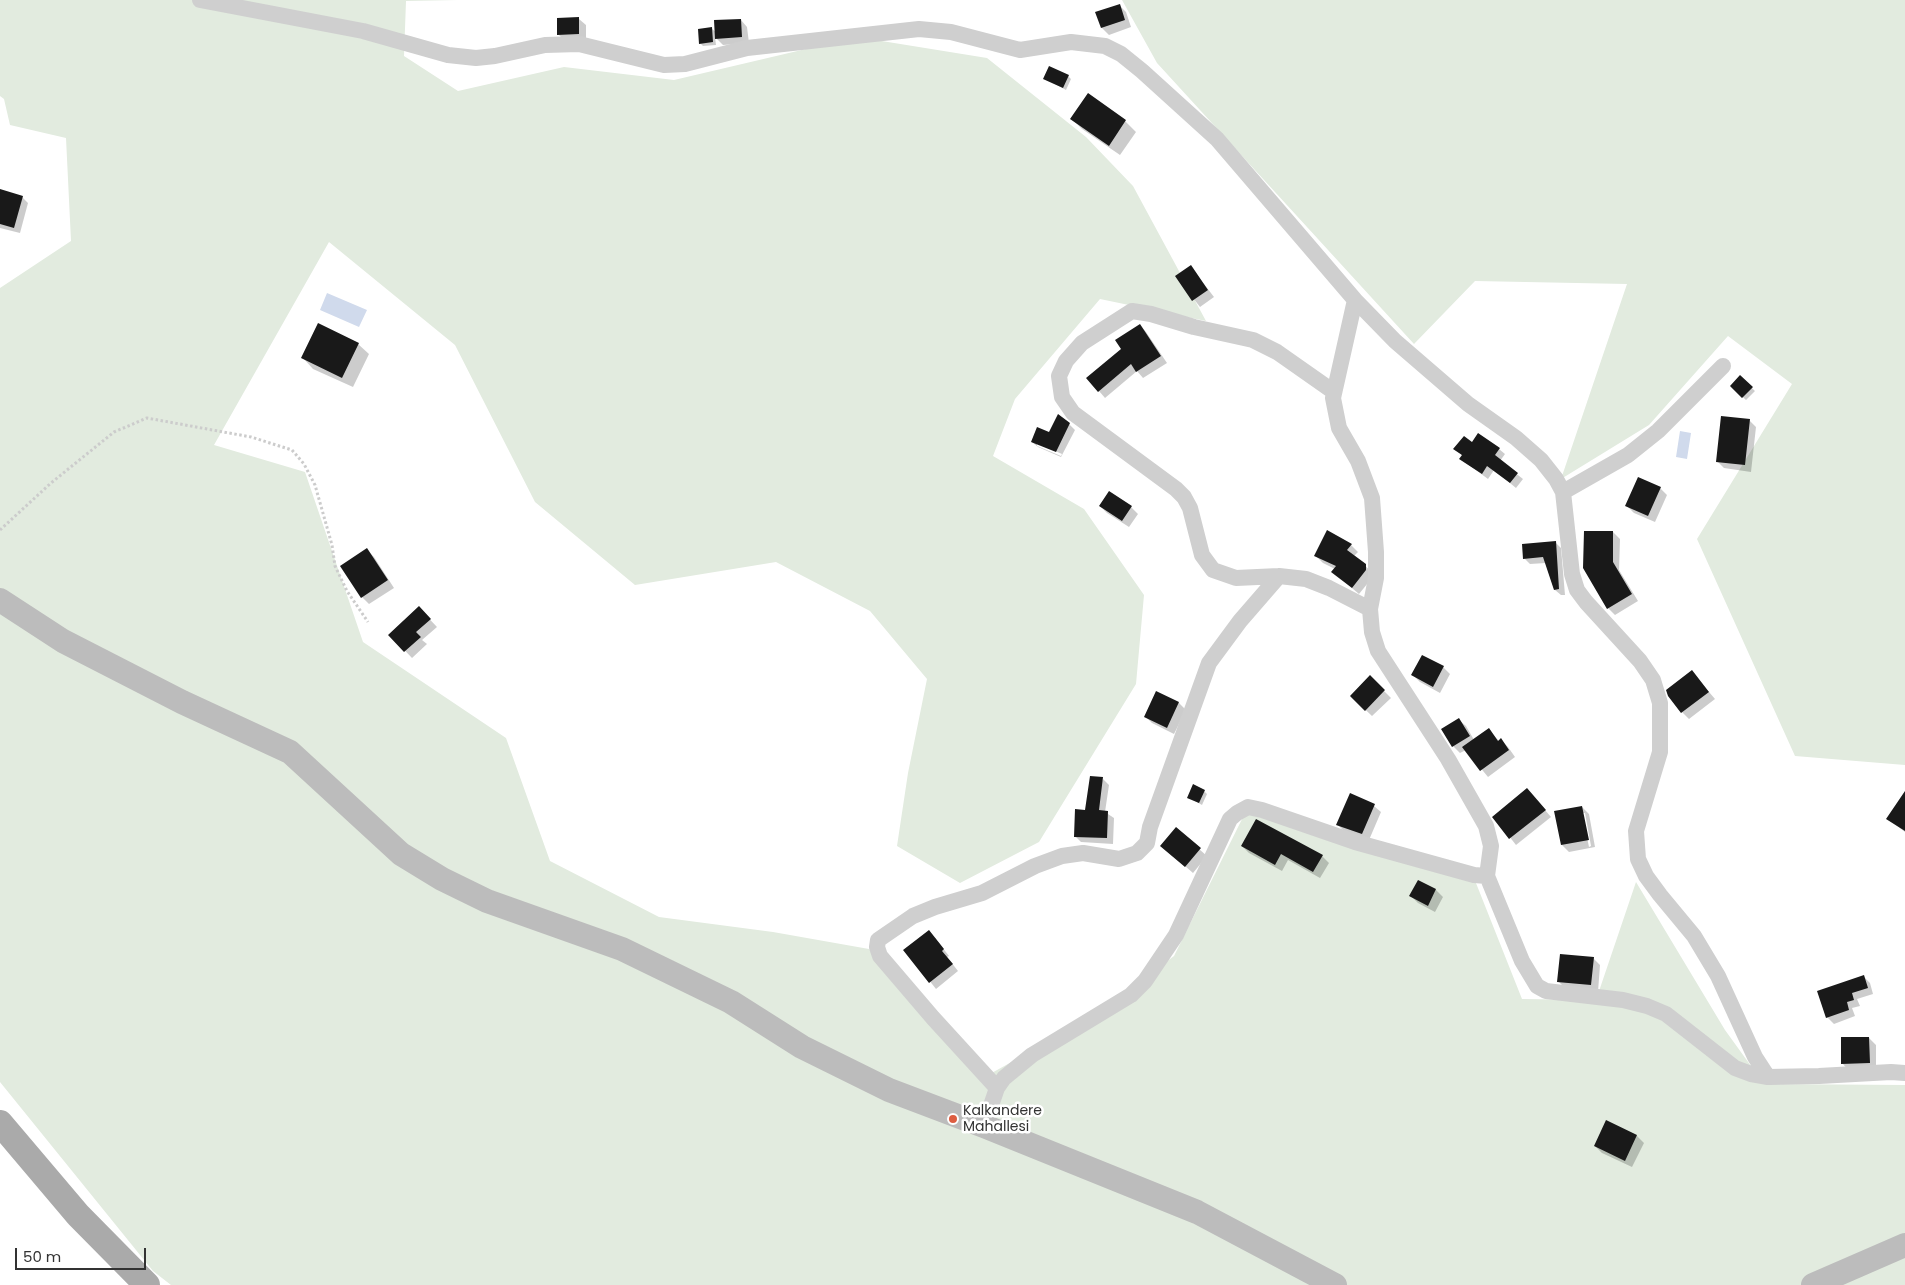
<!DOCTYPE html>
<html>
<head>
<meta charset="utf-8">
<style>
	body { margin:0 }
	#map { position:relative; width:1905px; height:1285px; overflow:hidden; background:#fff; font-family:Poppins,sans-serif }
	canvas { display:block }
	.scale { position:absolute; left:15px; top:1248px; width:131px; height:22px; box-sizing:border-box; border:2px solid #323232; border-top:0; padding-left:6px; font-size:15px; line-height:18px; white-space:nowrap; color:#323232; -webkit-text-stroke:4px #fff; paint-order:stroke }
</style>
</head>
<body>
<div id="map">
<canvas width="1905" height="1285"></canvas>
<div class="scale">50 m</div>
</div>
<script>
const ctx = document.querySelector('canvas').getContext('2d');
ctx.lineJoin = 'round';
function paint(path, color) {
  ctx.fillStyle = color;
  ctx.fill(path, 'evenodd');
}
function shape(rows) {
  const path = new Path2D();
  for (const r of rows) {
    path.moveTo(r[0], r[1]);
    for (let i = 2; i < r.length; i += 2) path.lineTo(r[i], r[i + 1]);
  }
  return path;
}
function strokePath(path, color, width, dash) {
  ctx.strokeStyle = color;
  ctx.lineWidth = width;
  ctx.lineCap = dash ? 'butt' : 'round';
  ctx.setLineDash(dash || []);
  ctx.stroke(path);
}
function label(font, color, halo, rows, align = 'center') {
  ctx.font = font + ' Poppins,sans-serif';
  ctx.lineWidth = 5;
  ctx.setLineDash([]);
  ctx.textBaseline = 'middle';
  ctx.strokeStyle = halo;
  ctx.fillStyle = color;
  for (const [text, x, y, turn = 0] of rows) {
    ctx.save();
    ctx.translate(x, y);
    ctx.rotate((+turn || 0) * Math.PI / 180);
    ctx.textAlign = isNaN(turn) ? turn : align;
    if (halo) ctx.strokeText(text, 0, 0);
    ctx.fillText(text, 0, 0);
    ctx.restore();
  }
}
const green = shape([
	[0,0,458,0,406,1,404,56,458,91,564,67,674,80,857,37,987,58,1086,137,1133,186,1206,321,1100,299,1015,399,993,456,1084,509,1144,595,1136,684,1039,842,960,883,897,846,908,773,927,679,870,611,776,562,635,585,535,502,455,345,329,242,214,445,305,472,363,642,506,738,550,861,659,917,773,932,869,949,988,1075,1093,1017,1174,956,1249,805,1472,873,1522,999,1596,1000,1636,882,1725,1030,1764,1084,1905,1085,1905,1285,171,1285,153,1271,0,1082,0,288,71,241,66,138,10,125,4,99,0,96],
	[1122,0,1905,0,1905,765,1795,756,1697,539,1792,384,1728,336,1649,425,1561,479,1627,284,1475,281,1414,344,1157,63]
]);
const water = shape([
	[327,293,367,310,359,327,320,310],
	[1680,431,1691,433,1687,459,1676,457]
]);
const shadow = shape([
	[1119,5,1126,12,1131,27,1109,35,1102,28,1097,13],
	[579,19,586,25,586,40,565,41,558,34],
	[741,20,747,27,749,43,723,45,715,37,716,45,703,46,700,43,712,29,716,32],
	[1068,76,1071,79,1066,90,1044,78],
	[1088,95,1125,121,1136,132,1120,155,1082,129,1072,119],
	[0,191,22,197,28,203,20,233,0,228],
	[1191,267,1214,297,1200,307,1177,277],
	[1140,325,1146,332,1167,363,1143,378,1137,371,1105,398,1099,391,1122,349],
	[358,344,369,354,353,387,313,369,303,358],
	[1740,377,1755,391,1746,400,1731,386],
	[1749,420,1756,427,1751,472,1724,468,1717,461],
	[1069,424,1075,430,1061,457,1038,447,1032,442],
	[1037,443,1062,454,1061,456,1037,446],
	[1472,443,1499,449,1505,454,1500,461,1523,479,1516,488,1494,470,1488,479,1461,459,1463,456,1455,449],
	[1660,488,1667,495,1655,522,1634,513,1627,506],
	[1100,506,1131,507,1138,514,1129,527,1107,513],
	[1613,532,1620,539,1619,570,1638,601,1615,615,1608,608],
	[1555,542,1561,548,1565,595,1561,595,1555,590,1546,563,1530,564,1524,558],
	[1351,545,1358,552,1354,556,1372,572,1372,578,1359,594,1333,572,1335,569,1323,563,1316,556],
	[367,550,374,557,394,588,369,604,362,597],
	[419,608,437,627,422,640,427,644,412,658,390,635],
	[1423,657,1443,667,1450,674,1440,693,1420,682,1413,675],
	[1692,672,1715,699,1689,719,1682,712],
	[1370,677,1391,698,1372,716,1351,696],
	[1157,693,1179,703,1186,710,1174,734,1152,723,1145,716],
	[1459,720,1466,726,1474,740,1489,730,1499,741,1501,740,1508,747,1515,757,1488,777,1466,750,1460,753,1453,746,1442,729],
	[1103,779,1109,785,1105,812,1114,818,1113,844,1081,842,1075,836],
	[1204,791,1207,794,1202,805,1188,797],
	[1350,795,1374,806,1381,812,1369,840,1344,831,1337,824],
	[1533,796,1551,817,1516,845,1494,817],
	[1905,800,1905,832,1888,819],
	[1582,807,1589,814,1595,847,1569,852,1562,845],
	[1582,813,1585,813,1591,846,1589,847],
	[1176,829,1207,856,1193,873,1169,852],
	[1242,846,1322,856,1329,863,1320,878,1288,860,1282,871,1249,853],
	[1418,881,1436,890,1443,897,1435,912,1418,903,1411,896],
	[935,938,949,956,947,957,958,971,936,989,905,950],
	[1593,958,1600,965,1598,992,1566,989,1559,982],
	[1864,977,1870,983,1873,994,1857,999,1860,1006,1852,1008,1855,1016,1834,1024,1827,1017],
	[1869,1038,1876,1045,1876,1070,1849,1071,1843,1064,1842,1039],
	[1606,1122,1637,1136,1644,1143,1632,1167,1602,1153,1595,1146]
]);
const building = shape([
	[1120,4,1125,20,1101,28,1095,12],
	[579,17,579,34,557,35,557,18],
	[741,19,742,37,715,39,714,20],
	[712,27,713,42,699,44,698,29],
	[1049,66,1069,75,1063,88,1043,79],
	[1088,93,1126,120,1109,146,1070,119],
	[0,189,23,196,14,228,0,224],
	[1191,265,1208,290,1192,301,1175,276],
	[318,323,359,343,342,378,301,358],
	[1140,324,1161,356,1136,372,1131,364,1098,392,1086,378,1121,349,1115,340],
	[1740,375,1753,387,1742,398,1730,386],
	[1058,414,1070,423,1056,452,1031,442,1037,427,1049,432],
	[1721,416,1750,419,1745,465,1716,462],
	[1478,433,1500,448,1495,455,1518,473,1510,483,1487,466,1482,474,1459,459,1462,455,1453,449,1464,436,1472,442],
	[1638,477,1661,487,1648,516,1625,506],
	[1109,491,1132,506,1122,521,1099,506],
	[1327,530,1352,544,1347,550,1366,564,1366,570,1352,588,1331,572,1336,566,1314,556],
	[1584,531,1613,531,1613,562,1632,594,1607,609,1583,568],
	[1556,541,1559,589,1554,590,1543,557,1523,559,1522,544],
	[367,548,388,580,361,598,340,566],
	[419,606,431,619,416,632,421,637,404,652,388,635],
	[1422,655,1444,666,1433,687,1411,675],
	[1692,670,1709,692,1681,713,1668,696,1666,690],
	[1370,675,1385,690,1365,711,1350,696],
	[1156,691,1179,702,1167,728,1144,717],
	[1459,718,1470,736,1452,747,1441,729],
	[1489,728,1498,741,1501,738,1509,750,1480,771,1462,747],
	[1090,776,1103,777,1099,810,1108,811,1107,838,1074,837,1075,809,1085,810],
	[1193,784,1205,790,1199,803,1187,798],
	[1527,788,1546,810,1509,839,1492,817],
	[1905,791,1905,831,1886,819],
	[1350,793,1375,804,1362,834,1336,825],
	[1582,806,1589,840,1561,845,1554,811],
	[1256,819,1323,855,1313,872,1281,854,1275,865,1241,846],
	[1176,827,1201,848,1185,867,1160,846],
	[1418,880,1436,889,1428,906,1409,896],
	[929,930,944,949,942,951,953,964,929,983,903,950],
	[1560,954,1594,957,1591,985,1557,982],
	[1864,975,1868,988,1852,993,1854,1000,1847,1002,1849,1010,1826,1018,1817,991],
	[1841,1037,1869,1037,1870,1063,1841,1064],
	[1606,1120,1637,1135,1625,1161,1594,1146]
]);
const path = shape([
	[0,530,51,483,114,432,147,418,251,437,292,450,304,464,315,485,332,545,335,566,347,591,368,622]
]);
const street = shape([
	[200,0,363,31,448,55,476,58,495,56,545,45,579,44,664,65,685,64,747,48,919,29,951,32,1020,50,1071,42,1105,46,1121,54,1142,71,1217,139,1355,300,1395,341,1468,404,1516,438,1541,460,1556,479,1563,492,1572,574,1577,590,1586,602,1640,661,1653,680,1660,703,1660,752,1636,831,1638,859,1646,876,1660,895,1694,936,1718,976,1755,1057,1768,1077],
	[1355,300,1333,398,1339,428,1358,461,1372,498,1376,552,1376,578,1370,609,1372,632,1378,651,1448,759,1486,826,1491,846,1487,876,1522,961,1537,986,1546,991,1623,1000,1647,1006,1666,1014,1735,1068,1751,1074,1768,1077,1819,1076,1891,1072,1905,1073],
	[1334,392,1277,352,1253,340,1194,327,1151,314,1132,311,1082,343,1066,361,1059,376,1062,397,1073,413,1176,489,1184,497,1190,508,1202,555,1213,570,1236,578,1279,576,1306,579,1329,588,1370,609],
	[1563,492,1628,455,1658,431,1723,366],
	[997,1088,933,1018,880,956,877,947,878,940,913,916,935,907,982,893,1035,866,1062,856,1083,853,1119,859,1137,853,1147,843,1150,827,1209,663,1240,621,1279,576],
	[984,1126,997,1088,1004,1078,1032,1055,1131,995,1145,981,1176,935,1230,819,1237,813,1248,807,1262,810,1355,842,1474,875,1487,876]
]);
const secondary = shape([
	[0,600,63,641,182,702,290,752,401,854,442,879,487,901,622,949,731,1002,802,1047,889,1090,984,1126,1197,1212,1335,1285],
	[1813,1285,1905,1245]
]);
const primary = shape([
	[0,1123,78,1215,147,1285]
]);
const markers = [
	[953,1119,5,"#dd5d41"]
];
const poiNames = [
	["Kalkandere",963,1111],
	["Mahallesi",963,1127]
];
paint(green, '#e2ebdf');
paint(water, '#d0daec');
paint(shadow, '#0003');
paint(building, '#191919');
strokePath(path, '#ccc', 3, [2.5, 2.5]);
strokePath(street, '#cfcfcf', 16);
strokePath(secondary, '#bcbcbc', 24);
strokePath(primary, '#aaa', 26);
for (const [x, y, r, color] of markers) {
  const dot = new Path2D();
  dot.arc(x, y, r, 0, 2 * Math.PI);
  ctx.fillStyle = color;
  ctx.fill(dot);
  strokePath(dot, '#fff', 2);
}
label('14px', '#323232', '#fff', poiNames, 'left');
</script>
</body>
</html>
